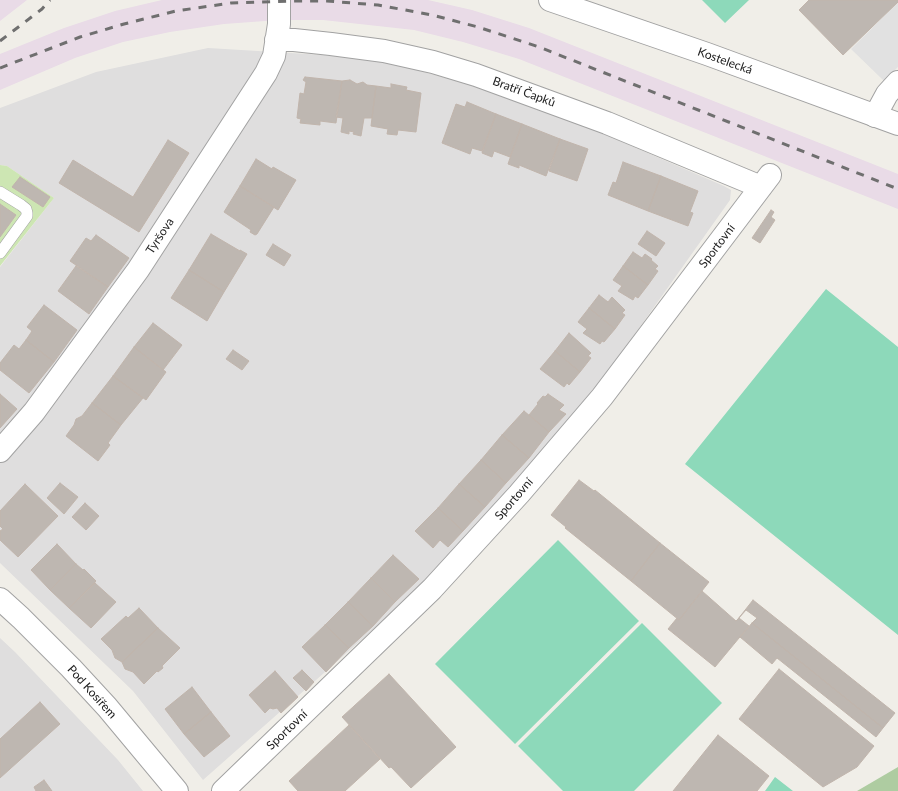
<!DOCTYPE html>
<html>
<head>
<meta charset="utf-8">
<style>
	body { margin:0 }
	canvas { display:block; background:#f0eee8 }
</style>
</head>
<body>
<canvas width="898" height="791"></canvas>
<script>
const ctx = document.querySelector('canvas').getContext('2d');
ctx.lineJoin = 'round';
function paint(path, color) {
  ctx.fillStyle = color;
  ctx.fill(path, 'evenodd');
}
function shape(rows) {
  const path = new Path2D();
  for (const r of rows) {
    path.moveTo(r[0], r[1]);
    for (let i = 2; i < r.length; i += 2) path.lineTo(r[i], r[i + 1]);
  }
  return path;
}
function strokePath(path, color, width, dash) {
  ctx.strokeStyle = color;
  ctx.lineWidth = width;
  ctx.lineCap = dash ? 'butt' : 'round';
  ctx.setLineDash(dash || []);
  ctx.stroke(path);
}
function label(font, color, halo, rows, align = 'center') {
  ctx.font = font + ' Lato,sans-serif';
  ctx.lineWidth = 3;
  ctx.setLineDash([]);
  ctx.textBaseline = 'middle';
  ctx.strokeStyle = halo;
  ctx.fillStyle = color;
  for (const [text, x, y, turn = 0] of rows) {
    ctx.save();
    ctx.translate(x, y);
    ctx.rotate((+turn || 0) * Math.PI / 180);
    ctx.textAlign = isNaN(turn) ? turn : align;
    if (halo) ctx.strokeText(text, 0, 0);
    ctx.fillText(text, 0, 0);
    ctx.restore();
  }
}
const residential = shape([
	[208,48,373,58,525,100,724,186,731,190,730,200,593,393,429,580,203,780,133,691,0,563,0,267,54,198,7,166,0,165,0,108,96,72],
	[0,638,15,652,118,760,143,791,0,791]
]);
const industrial = shape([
	[0,0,27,0,0,21],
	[162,0,428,0,472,10,529,28,898,174,898,209,519,59,463,42,414,30,323,20,279,20,224,24,170,32,123,42,75,58,0,90,0,54,64,28,115,11]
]);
const grass = shape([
	[0,165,7,166,54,198,0,266]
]);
const forest = shape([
	[898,767,898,791,857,791]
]);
const pitch = shape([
	[702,0,749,0,725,23],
	[826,289,898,347,898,635,685,464],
	[558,540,639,621,515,744,435,664],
	[642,623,722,703,634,791,563,791,518,746],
	[775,777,793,791,765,791]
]);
const parking = shape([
	[898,2,898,67,884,81,851,49]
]);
const building = shape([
	[809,0,898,0,898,2,843,55,799,10,809,0],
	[305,77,342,81,336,123,320,121,320,125,300,123,301,119,297,118,300,93,304,94,306,82,303,80,305,77],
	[350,80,357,84,363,82,367,85,376,86,372,118,364,118,361,136,353,134,354,132,349,131,349,134,341,132,343,118,336,117,342,81,350,80],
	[391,84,407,87,406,90,421,93,416,132,398,130,397,135,387,134,388,129,371,126,376,86,391,88,391,84],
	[467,102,496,114,482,151,472,148,470,154,442,143,456,104,465,107,467,102],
	[496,114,522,124,510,157,494,151,492,157,482,153,496,114],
	[522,124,560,139,546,176,519,165,519,168,508,164,522,124],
	[560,139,588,149,577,181,549,171,560,139],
	[168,140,189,153,139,232,59,183,73,160,133,197,168,140],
	[256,159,272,169,273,167,296,180,278,210,240,186,256,159],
	[623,162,661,176,648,211,608,195,613,182,616,183,623,162],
	[661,176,698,191,690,212,693,213,688,226,648,211,661,176],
	[20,177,50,197,43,207,12,187,20,177],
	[240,186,274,207,257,234,255,235,250,232,251,230,224,212,240,186],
	[0,204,16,215,0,237,0,204],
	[771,210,774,212,771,217,775,220,760,243,752,238,771,210],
	[647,231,665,243,656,256,638,244,647,231],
	[211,234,240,251,240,250,247,254,224,292,189,270,211,234],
	[96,235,129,258,108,287,70,261,86,238,91,241,96,235],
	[273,244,291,255,284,266,266,255,273,244],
	[633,252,642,258,645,254,652,259,651,260,658,266,655,269,658,271,648,285,623,266,633,252],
	[76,266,108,287,89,314,58,291,76,266],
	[623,266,648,285,638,298,635,296,633,300,618,291,622,286,613,280,623,266],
	[189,270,224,292,207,321,171,298,189,270],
	[599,295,608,302,612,297,625,310,622,313,625,315,615,329,589,308,599,295],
	[44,305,77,330,54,362,26,340,32,331,27,327,44,305],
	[589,308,615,329,604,342,602,341,600,344,583,333,587,329,578,322,589,308],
	[153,323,182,345,163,370,134,347,153,323],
	[569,333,591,353,588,356,591,358,580,372,555,351,569,333],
	[26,340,54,362,29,393,0,370,0,363,14,345,19,349,26,340],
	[134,347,166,372,146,400,113,376,134,347],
	[233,350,249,361,242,370,226,359,233,350],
	[555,351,580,372,569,385,567,383,564,387,540,369,555,351],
	[113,376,143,398,121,425,92,403,113,376],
	[0,394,17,409,0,428,0,394],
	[548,394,564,405,559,410,566,414,549,432,529,415,538,404,537,403,543,396,545,397,548,394],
	[92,403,121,425,108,443,110,445,98,461,66,436,74,425,76,419,82,416,92,403],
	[524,411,549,432,529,458,502,435,524,411],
	[502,435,529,458,506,483,481,460,502,435],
	[481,460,506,483,485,507,459,484,481,460],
	[579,480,594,491,595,490,660,543,631,581,565,528,566,527,551,515,579,480],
	[60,483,78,497,64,514,47,498,60,483],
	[25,484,58,516,18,557,0,540,0,531,3,529,0,526,0,511,25,484],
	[459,484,485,507,463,531,438,508,459,484],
	[85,503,99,516,86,530,72,517,85,503],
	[438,508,463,531,448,547,440,540,433,548,415,531,438,508],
	[660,543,709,582,679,620,631,581,660,543],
	[57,544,76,564,50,590,31,570,57,544],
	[393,555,419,579,395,602,371,578,393,555],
	[76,564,83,570,84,569,96,581,69,608,50,590,76,564],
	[371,578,395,602,373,626,348,602,371,578],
	[95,583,116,602,91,628,69,608,95,583],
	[702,591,736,621,739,618,749,626,715,667,668,629,677,618,679,620,702,591],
	[753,600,895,713,883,728,752,623,757,618,746,610,738,619,753,600],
	[348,602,373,626,349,648,325,625,348,602],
	[139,608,158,628,122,662,115,658,112,650,101,639,126,616,128,618,139,608],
	[752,623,883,728,876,737,777,658,772,664,740,637,752,623],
	[325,625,349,648,326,672,302,647,325,625],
	[158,628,180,648,162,666,163,668,158,672,157,671,144,684,133,672,125,669,122,662,158,628],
	[779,669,874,746,857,767,823,787,739,719,779,669],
	[302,670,314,682,306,691,293,678,302,670],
	[275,671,298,697,281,713,277,708,273,709,270,708,265,713,249,695,275,671],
	[389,674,456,747,411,788,391,767,389,768,342,717,389,674],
	[192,687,211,712,184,734,165,709,192,687],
	[40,702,60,724,0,778,0,739,40,702],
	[211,712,230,736,204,757,184,734,211,712],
	[349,725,380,759,345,791,298,791,289,781,349,725],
	[718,735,769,776,757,791,673,791,718,735],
	[44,780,52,791,36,791,34,787,44,780]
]);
const service = shape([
	[0,192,21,205,26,209,27,213,27,216,0,253]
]);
const minor = shape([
	[276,40,294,40,331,44,384,51,433,62,476,75,607,123,761,187],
	[875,116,887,94,898,82],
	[0,451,34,412,138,270,266,73,274,56,279,24,279,0],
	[0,599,21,618,71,668,107,707,177,791],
	[223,791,432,589,519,494,602,397,770,175]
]);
const tertiary = shape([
	[550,0,707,54,898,124]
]);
const rail = shape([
	[0,41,42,9,50,0],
	[0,68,80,37,124,24,176,11,231,3,290,1,327,1,378,5,432,15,478,27,539,47,898,189]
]);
const streetNames = [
	["Kostelecká",725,61,20],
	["Bratří Čapků",524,92,20],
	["Tyršova",160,236,-57],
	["Sportovní",717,246,-53],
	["Sportovní",514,499,-49],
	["Pod Kosířem",92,692,48],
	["Sportovní",287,730,-44]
];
paint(residential, '#dfdede');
paint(industrial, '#e9dbe7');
paint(grass, '#cde6b3');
paint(forest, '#aecca1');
paint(pitch, '#8dd9ba');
paint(parking, '#e1e1e1');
paint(building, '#beb7b1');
strokePath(building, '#c1b5ac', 1);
strokePath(service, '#a2a2a2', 12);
strokePath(minor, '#a2a2a2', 24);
strokePath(tertiary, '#a2a2a2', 24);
strokePath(service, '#fff', 11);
strokePath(minor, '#fff', 22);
strokePath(tertiary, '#fff', 22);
strokePath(rail, '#6f6f6f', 3, [8, 8]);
label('12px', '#212121', '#fff', streetNames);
</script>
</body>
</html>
